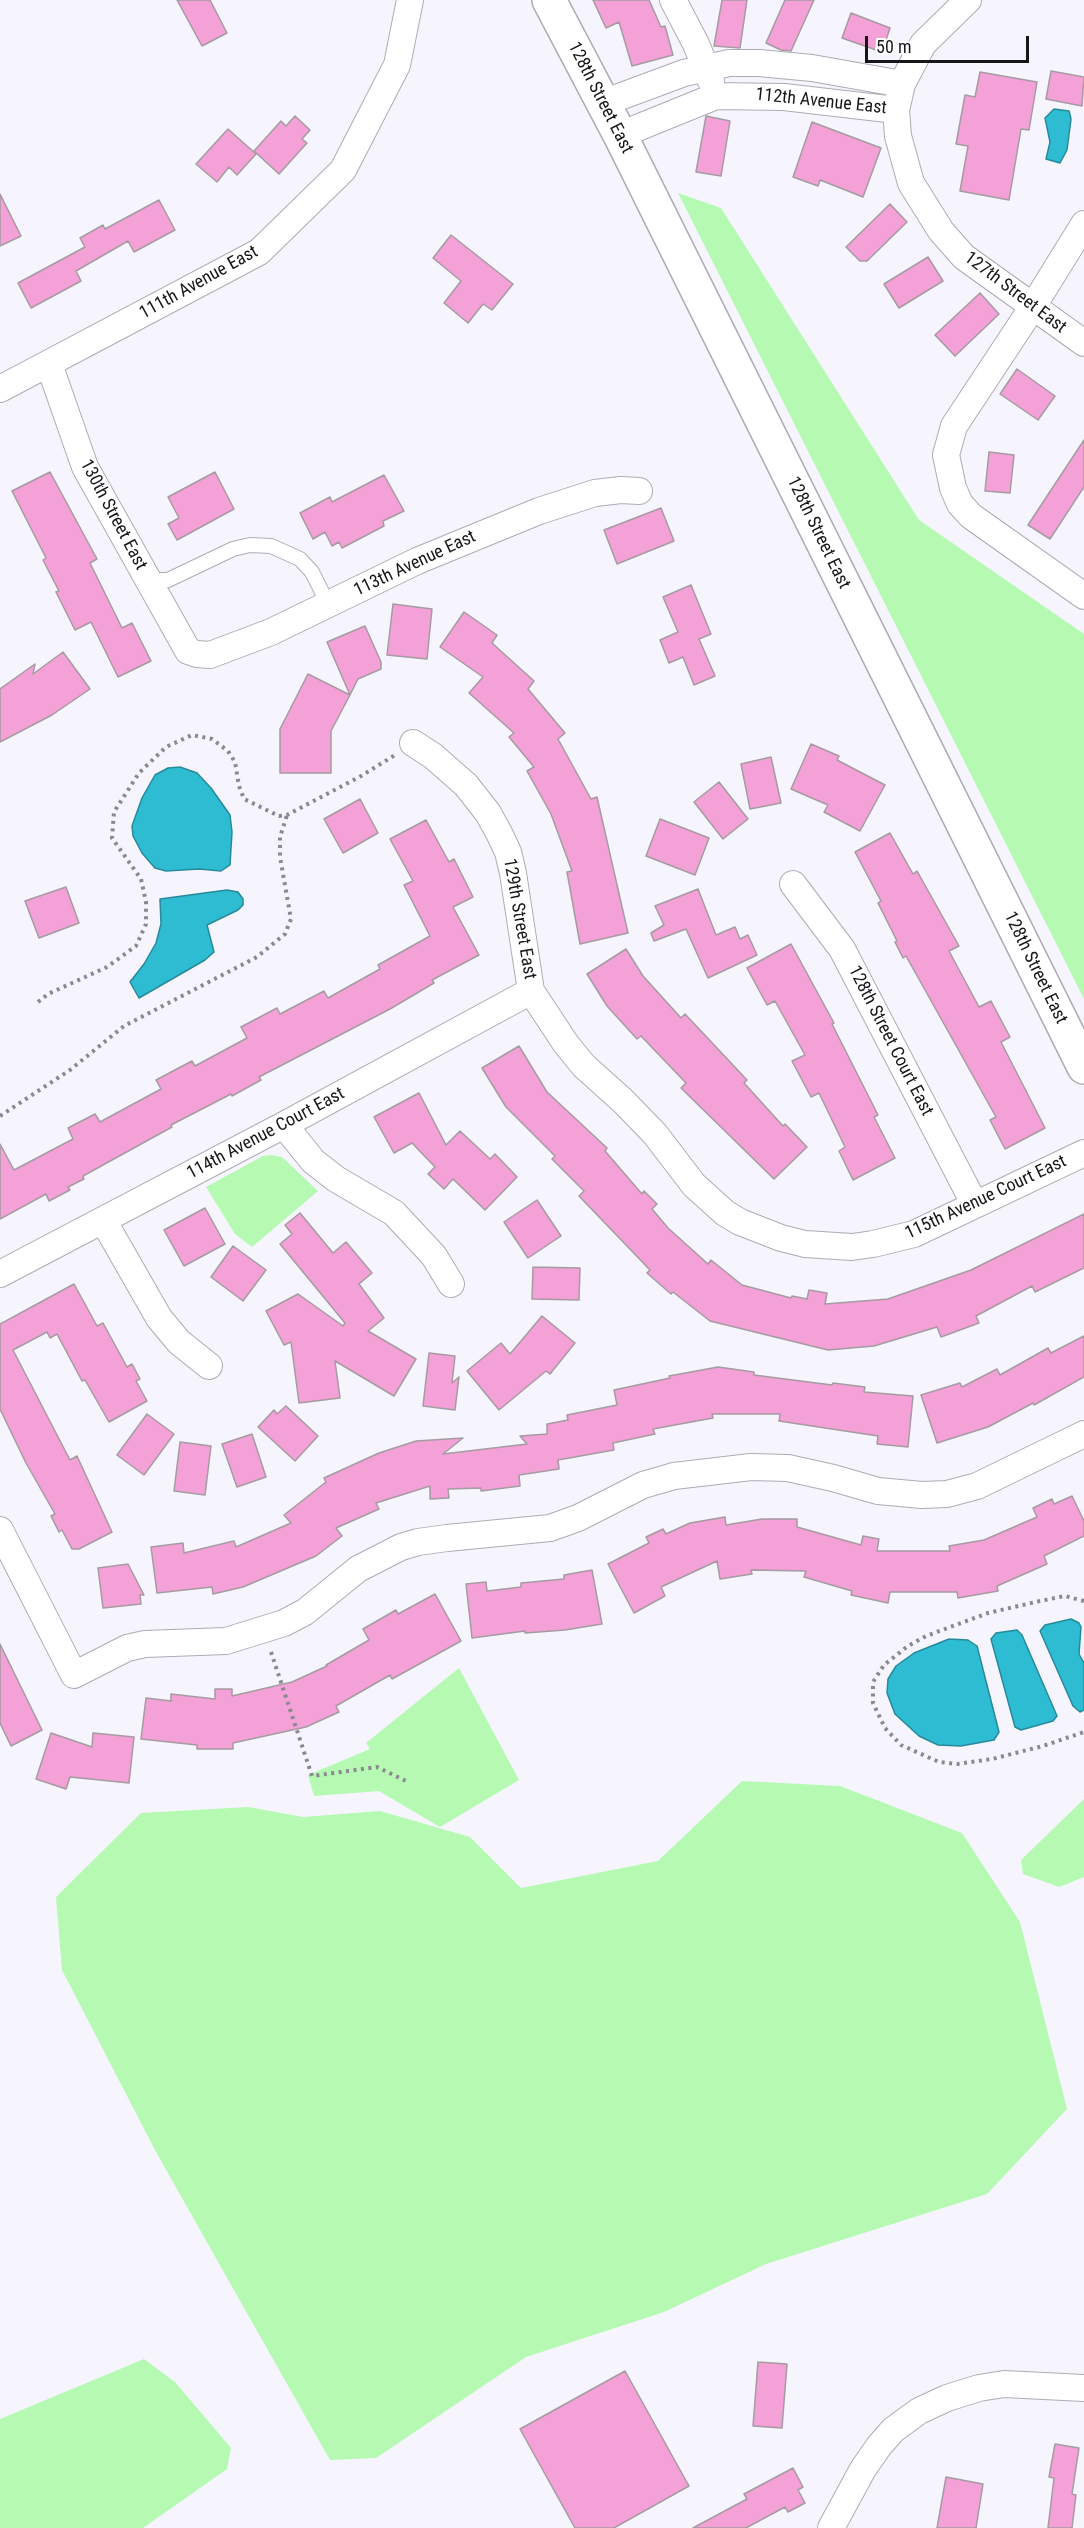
<!DOCTYPE html>
<html>
<head>
<meta charset="utf-8">
<style>
	body { margin:0 }
	#map { position:relative; width:1084px; height:2528px; overflow:hidden; background:#f6f5fe; font-family:"Roboto Condensed",sans-serif }
	canvas { display:block }
	.scale { position:absolute; left:865px; top:36px; width:164px; height:27px; box-sizing:border-box; border:3px solid #17171a; border-top:0; padding-left:8px; font-size:18px; line-height:21px; white-space:nowrap; color:#17171a; -webkit-text-stroke:4px #fff; paint-order:stroke }
</style>
</head>
<body>
<div id="map">
<canvas width="1084" height="2528"></canvas>
<div class="scale">50 m</div>
</div>
<script>
const ctx = document.querySelector('canvas').getContext('2d');
ctx.lineJoin = 'round';
function paint(path, color) {
  ctx.fillStyle = color;
  ctx.fill(path, 'evenodd');
}
function shape(rows) {
  const path = new Path2D();
  for (const r of rows) {
    path.moveTo(r[0], r[1]);
    for (let i = 2; i < r.length; i += 2) path.lineTo(r[i], r[i + 1]);
  }
  return path;
}
function strokePath(path, color, width, dash) {
  ctx.strokeStyle = color;
  ctx.lineWidth = width;
  ctx.lineCap = dash ? 'butt' : 'round';
  ctx.setLineDash(dash || []);
  ctx.stroke(path);
}
function label(font, color, halo, rows, align = 'center') {
  ctx.font = font + ' "Roboto Condensed",sans-serif';
  ctx.lineWidth = 4.5;
  ctx.setLineDash([]);
  ctx.textBaseline = 'middle';
  ctx.strokeStyle = halo;
  ctx.fillStyle = color;
  for (const [text, x, y, turn = 0] of rows) {
    ctx.save();
    ctx.translate(x, y);
    ctx.rotate((+turn || 0) * Math.PI / 180);
    ctx.textAlign = isNaN(turn) ? turn : align;
    if (halo) ctx.strokeText(text, 0, 0);
    ctx.fillText(text, 0, 0);
    ctx.restore();
  }
}
const green = shape([
	[678,193,721,208,919,520,1084,634,1084,999],
	[271,1155,282,1157,318,1191,252,1247,235,1234,206,1187,263,1156],
	[459,1668,519,1780,440,1827,379,1791,314,1796,308,1775,370,1749,366,1743],
	[742,1781,840,1786,962,1833,1020,1922,1067,2109,987,2194,766,2264,664,2312,526,2357,376,2458,330,2460,156,2152,62,1970,56,1897,141,1813,248,1807,303,1817,380,1811,470,1837,521,1888,658,1861],
	[1084,1799,1084,1877,1059,1887,1023,1874,1021,1860],
	[144,2359,175,2382,231,2448,227,2469,143,2528,0,2528,0,2419]
]);
const water = shape([
	[1054,109,1069,111,1071,119,1067,150,1060,163,1046,159,1050,142,1045,118,1054,109],
	[180,767,197,773,211,788,230,815,232,832,230,865,221,871,199,869,166,871,155,868,142,853,133,836,132,826,142,798,155,775,168,768,180,767],
	[227,890,238,892,243,899,243,905,238,910,207,925,214,952,205,960,139,998,130,982,144,964,156,943,161,924,160,899,227,890],
	[1071,1619,1079,1623,1081,1627,1079,1654,1084,1663,1084,1710,1080,1712,1073,1706,1040,1631,1045,1625,1071,1619],
	[1017,1630,1022,1635,1057,1716,1053,1721,1021,1730,1015,1727,991,1639,996,1633,1017,1630],
	[949,1639,968,1640,977,1646,999,1732,994,1740,961,1746,938,1745,919,1736,895,1714,887,1693,888,1679,896,1666,914,1653,949,1639]
]);
const building = shape([
	[177,0,210,0,227,33,202,46,177,0],
	[593,0,649,0,661,27,665,26,673,55,632,66,619,22,606,28,593,0],
	[722,0,747,0,740,48,714,46,722,0],
	[785,0,814,0,791,51,781,50,766,43,785,0],
	[851,13,890,28,882,52,842,38,851,13],
	[1051,71,1084,77,1082,106,1046,99,1051,71],
	[980,72,1037,82,1029,130,1021,129,1009,200,960,191,968,146,956,144,965,95,975,97,980,72],
	[295,116,310,130,302,139,307,143,279,174,254,151,281,121,286,126,295,116],
	[706,116,730,121,721,176,696,172,706,116],
	[812,122,881,148,863,197,820,180,818,186,793,177,812,122],
	[228,129,256,154,237,175,229,167,217,182,196,164,228,129],
	[0,194,21,236,0,246,0,194],
	[159,200,175,230,134,252,128,241,76,271,81,281,31,308,18,283,85,247,80,238,103,225,105,229,159,200],
	[890,204,907,222,867,261,860,261,846,247,890,204],
	[451,235,513,284,492,310,483,304,468,323,444,303,461,281,433,258,451,235],
	[928,257,943,281,899,308,884,284,928,257],
	[980,293,999,314,955,356,935,335,980,293],
	[1017,369,1055,396,1038,420,1000,394,1017,369],
	[1084,440,1084,487,1050,539,1028,525,1084,440],
	[989,452,1014,455,1010,493,985,491,989,452],
	[50,472,97,559,90,563,122,628,132,623,151,661,118,677,91,622,75,630,56,592,59,591,43,560,46,558,12,491,50,472],
	[215,472,234,509,177,540,168,524,179,518,168,497,215,472],
	[384,475,404,511,383,521,384,526,342,548,339,542,332,546,325,532,313,539,300,513,330,497,332,502,384,475],
	[661,508,674,541,617,564,604,530,661,508],
	[691,585,711,634,699,639,715,676,694,685,683,657,669,663,660,640,678,632,663,597,691,585],
	[393,604,432,609,427,659,387,655,393,604],
	[464,612,497,635,492,643,534,681,528,689,565,733,558,739,591,799,597,797,628,933,580,944,567,872,572,871,551,814,527,771,534,767,509,737,514,733,469,693,483,677,440,647,464,612],
	[365,626,381,662,381,669,358,679,350,695,327,642,365,626],
	[63,652,90,689,52,715,0,742,0,689,35,664,33,674,63,652],
	[308,674,350,695,331,731,331,773,280,773,280,729,308,674],
	[811,744,839,756,837,760,885,785,860,831,824,812,828,805,791,789,811,744],
	[771,757,781,803,750,809,741,764,771,757],
	[719,782,748,819,723,839,694,802,719,782],
	[360,799,378,833,343,853,324,819,360,799],
	[660,819,709,838,695,875,646,856,660,819],
	[426,820,449,862,454,859,473,897,453,907,479,955,432,980,434,983,390,1009,259,1077,261,1080,232,1096,231,1094,171,1125,172,1127,83,1176,84,1179,68,1187,70,1190,49,1201,46,1194,0,1219,0,1144,14,1170,73,1139,68,1128,95,1114,100,1122,161,1089,156,1080,192,1061,195,1066,247,1038,241,1027,277,1008,280,1014,324,991,328,998,380,969,378,965,430,936,404,885,413,881,390,839,426,820],
	[890,833,913,874,917,871,959,946,949,951,979,1007,991,1001,1010,1037,1001,1042,1045,1128,1005,1149,990,1120,996,1117,906,956,903,958,895,942,897,941,878,903,881,901,855,852,890,833],
	[66,887,79,923,39,938,25,901,66,887],
	[698,889,716,935,735,927,740,939,748,935,757,955,708,978,686,929,654,941,651,933,664,925,655,906,698,889],
	[791,944,834,1023,832,1024,878,1115,874,1117,895,1158,853,1180,839,1151,845,1147,819,1093,811,1097,792,1061,805,1055,775,1001,767,1005,747,968,791,944],
	[626,949,643,976,681,1018,685,1014,747,1080,744,1083,783,1126,785,1124,807,1147,774,1179,681,1088,686,1083,641,1036,637,1039,607,1006,587,974,626,949],
	[519,1046,547,1092,607,1148,605,1151,642,1194,644,1191,657,1204,652,1209,668,1228,708,1264,711,1260,742,1285,791,1298,792,1296,807,1299,809,1290,827,1293,825,1304,888,1299,971,1270,1084,1214,1084,1268,1035,1292,1032,1286,976,1316,979,1323,941,1337,937,1327,874,1346,828,1350,710,1321,673,1292,671,1294,647,1273,650,1270,579,1196,584,1191,552,1159,555,1156,506,1107,482,1068,519,1046],
	[419,1093,446,1145,460,1131,490,1159,495,1154,517,1177,485,1210,453,1179,444,1189,428,1174,435,1167,412,1143,394,1153,374,1117,419,1093],
	[537,1200,561,1236,528,1258,504,1222,537,1200],
	[205,1208,225,1244,184,1266,164,1230,205,1208],
	[300,1213,333,1253,346,1242,372,1273,359,1284,384,1318,368,1331,416,1359,394,1396,335,1361,340,1398,299,1403,291,1342,284,1345,266,1311,298,1294,343,1326,345,1323,280,1244,292,1234,285,1225,300,1213],
	[233,1246,266,1270,243,1301,211,1277,233,1246],
	[533,1267,580,1268,579,1300,532,1299,533,1267],
	[74,1284,97,1326,103,1323,127,1367,132,1364,140,1379,136,1381,147,1401,109,1422,85,1380,82,1381,57,1334,50,1338,47,1332,13,1350,70,1460,77,1456,112,1532,79,1549,72,1549,62,1530,59,1532,51,1516,55,1514,26,1463,0,1409,0,1324,74,1284],
	[542,1316,575,1343,550,1374,546,1371,499,1410,467,1371,501,1343,510,1354,542,1316],
	[1084,1336,1084,1377,1034,1405,1033,1403,988,1427,937,1443,921,1395,960,1383,962,1387,997,1369,1000,1375,1048,1348,1051,1353,1084,1336],
	[429,1353,455,1356,452,1383,459,1377,455,1410,423,1406,429,1353],
	[718,1367,754,1372,754,1375,832,1385,833,1383,865,1387,864,1392,913,1396,908,1447,877,1444,878,1436,779,1421,780,1414,712,1414,713,1418,653,1429,655,1434,613,1443,614,1450,558,1460,559,1469,519,1475,520,1486,481,1491,481,1488,448,1489,449,1498,430,1499,430,1486,376,1503,379,1509,336,1528,342,1536,316,1556,243,1587,213,1594,212,1587,157,1593,151,1547,183,1543,184,1553,234,1541,236,1547,291,1523,284,1515,326,1482,324,1478,379,1453,416,1441,463,1438,443,1454,527,1444,520,1436,547,1434,547,1424,568,1420,567,1415,617,1405,614,1390,670,1378,669,1376,718,1367],
	[286,1406,318,1436,295,1461,258,1427,274,1410,277,1414,286,1406],
	[147,1414,174,1434,144,1475,117,1455,147,1414],
	[252,1434,266,1477,237,1487,222,1444,252,1434],
	[180,1442,211,1446,205,1495,174,1491,180,1442],
	[1072,1496,1084,1521,1084,1536,1044,1556,1047,1564,997,1586,998,1591,958,1598,957,1592,890,1592,888,1603,851,1595,852,1591,804,1577,806,1571,751,1570,752,1574,720,1579,717,1561,661,1587,665,1596,634,1613,608,1564,649,1543,646,1537,663,1529,666,1534,690,1523,725,1517,726,1525,762,1519,797,1519,797,1527,861,1545,863,1536,879,1539,877,1551,950,1551,949,1546,984,1540,1037,1517,1033,1508,1052,1499,1054,1504,1072,1496],
	[128,1564,144,1595,140,1595,141,1604,103,1608,98,1568,128,1564],
	[592,1570,602,1624,565,1630,525,1633,525,1631,472,1638,466,1584,486,1582,487,1591,521,1587,521,1583,564,1579,564,1575,592,1570],
	[435,1594,461,1641,392,1679,390,1675,336,1706,339,1712,306,1727,233,1743,233,1749,197,1749,197,1745,141,1739,146,1698,171,1701,171,1694,215,1699,215,1689,232,1689,232,1696,292,1682,327,1666,326,1665,369,1640,363,1629,396,1610,398,1614,435,1594],
	[0,1644,42,1730,11,1746,0,1723,0,1644],
	[51,1733,92,1747,93,1733,134,1737,129,1783,70,1777,66,1789,36,1779,51,1733],
	[758,2362,787,2364,782,2428,753,2426,758,2362],
	[625,2371,689,2486,614,2528,575,2528,520,2429,625,2371],
	[1055,2444,1079,2448,1072,2494,1076,2495,1072,2528,1048,2528,1054,2478,1049,2477,1055,2444],
	[793,2468,803,2487,798,2490,805,2503,788,2512,785,2507,746,2528,693,2528,747,2499,744,2494,793,2468],
	[946,2477,983,2484,976,2528,937,2528,946,2477]
]);
const path = shape([
	[38,1002,48,994,107,967,136,946,146,924,146,902,141,879,112,838,114,812,139,773,166,747,192,735,212,739,228,751,235,762,239,786,244,799,279,816,287,815,361,776,395,755],
	[0,1116,70,1070,124,1026,257,957,285,934,291,919,280,857,280,837,287,815],
	[1084,1601,1065,1596,1040,1601,988,1613,926,1636,908,1646,884,1665,873,1682,873,1703,885,1728,901,1745,939,1762,957,1764,992,1759,1043,1746,1084,1732],
	[271,1652,312,1776,377,1767,406,1781]
]);
const lane = shape([
	[147,576,158,580,168,580,233,549,250,545,271,546,300,559,312,572,328,604]
]);
const street = shape([
	[673,0,696,44,711,81],
	[968,0,923,44,902,84,896,110,898,136,911,183,941,231,964,257,1084,343],
	[603,103,684,73,729,63,759,63,812,68,902,84],
	[620,135,716,96,784,97,896,110],
	[1084,224,1032,308,954,426,946,455,953,488,960,504,971,516,1084,596],
	[49,364,85,467,188,651,197,654,210,655,271,632,417,561,539,511,595,493,621,490,639,491],
	[0,389,259,252,343,170,397,65,410,0],
	[413,743,433,756,466,785,488,813,499,833,508,852,513,873,531,991,566,1044,584,1066,623,1101,655,1134,694,1185,725,1213,740,1222,781,1238,805,1244,852,1247,873,1244,914,1234,1084,1153],
	[793,884,842,949,975,1205],
	[284,1125,313,1161,336,1179,394,1213,434,1256,451,1284],
	[103,1220,159,1318,179,1342,209,1366],
	[0,1274,284,1125,531,991],
	[0,1530,74,1675,127,1648,145,1644,226,1641,284,1623,305,1612,358,1569,401,1547,418,1542,447,1538,550,1528,578,1518,643,1485,674,1476,751,1467,788,1468,833,1478,878,1491,922,1495,947,1494,977,1486,1084,1434],
	[831,2528,863,2469,879,2446,893,2430,919,2411,947,2398,979,2388,1004,2384,1084,2388]
]);
const secondary = shape([
	[549,0,620,135,1084,1067]
]);
const streetNames = [
	["128th Street East",600,98,63],
	["112th Avenue East",821,102,6],
	["111th Avenue East",199,283,-29],
	["127th Street East",1015,293,37],
	["130th Street East",113,515,62],
	["128th Street East",818,533,64],
	["113th Avenue East",415,564,-25],
	["129th Street East",519,919,80],
	["128th Street East",1035,968,64],
	["128th Street Court East",890,1041,63],
	["114th Avenue Court East",266,1134,-28],
	["115th Avenue Court East",986,1198,-25]
];
paint(green, '#b5f9b2');
paint(water, '#2ebcd2');
strokePath(water, '#278a9b', 1.5);
paint(building, '#f3a1d7');
strokePath(building, '#a59ba1', 1.5);
strokePath(lane, '#adacb6', 16);
strokePath(street, '#adacb6', 28);
strokePath(secondary, '#adacb6', 36);
strokePath(path, '#89898f', 4, [3, 4.5]);
strokePath(lane, '#fff', 14);
strokePath(street, '#fff', 26);
strokePath(secondary, '#fff', 33);
label('18px', '#17171a', '#fff', streetNames);
</script>
</body>
</html>
